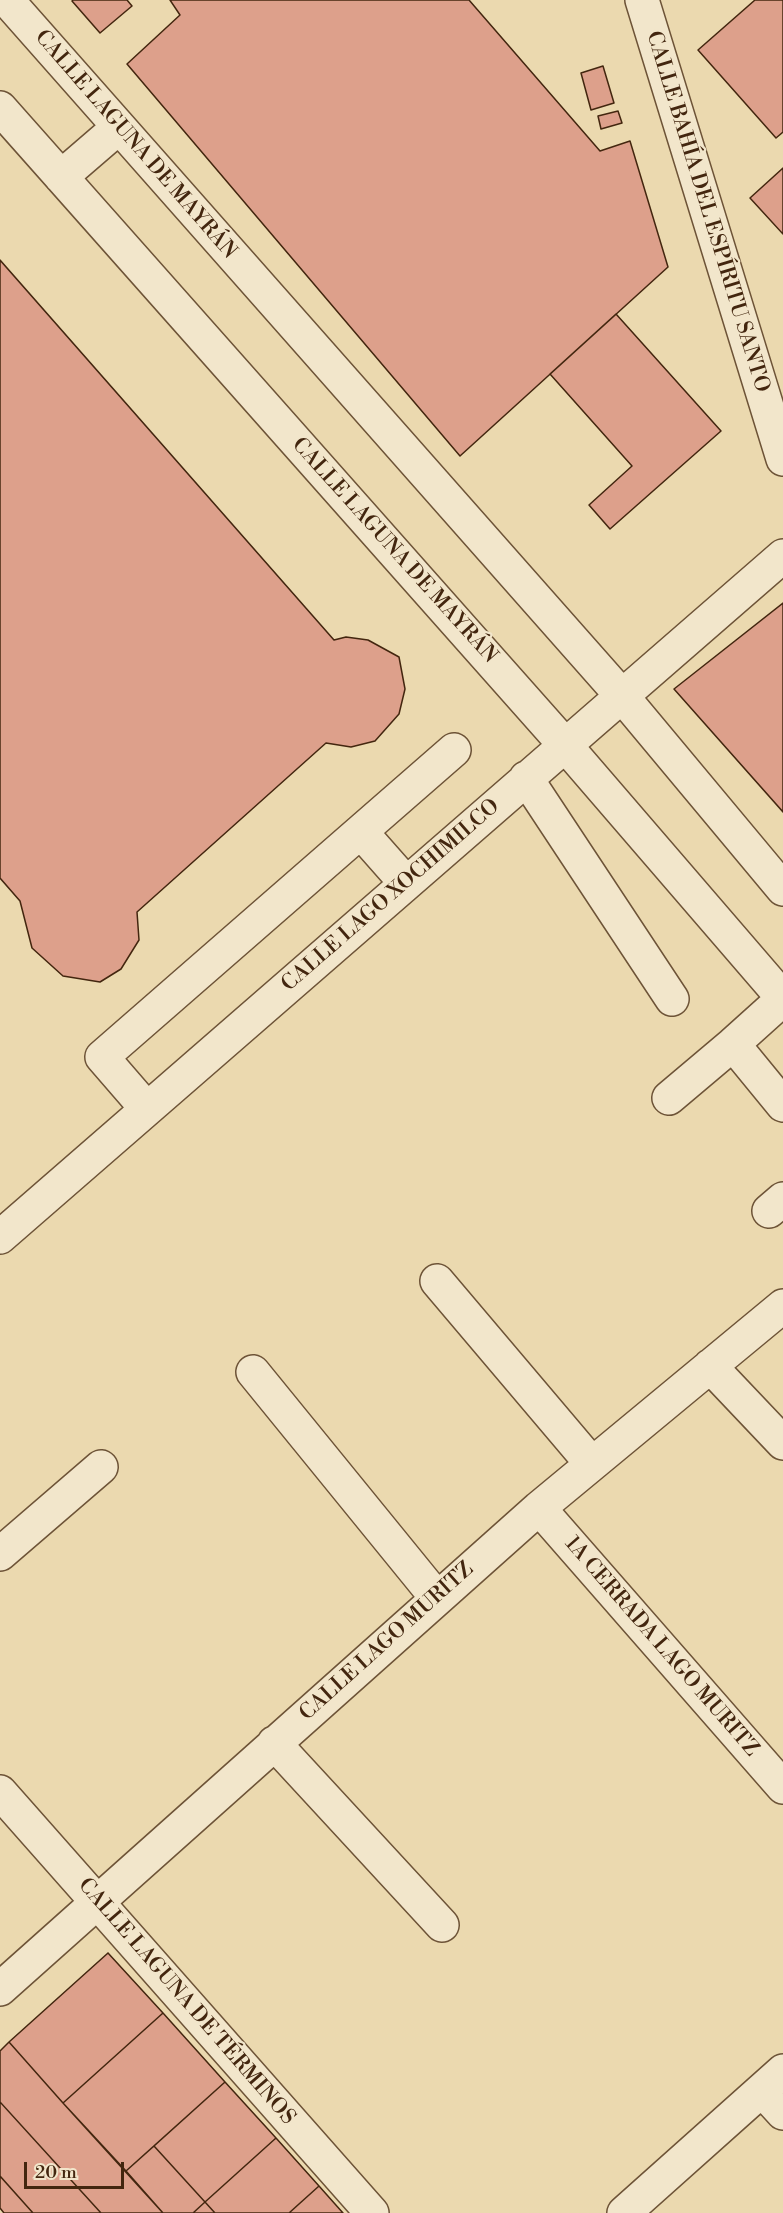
<!DOCTYPE html>
<html>
<head>
<meta charset="utf-8">
<style>
	body { margin:0 }
	#map { position:relative; width:783px; height:2213px; overflow:hidden; background:#ebd9af; font-family:"Libre Bodoni",serif }
	canvas { display:block }
	.scale { position:absolute; left:24px; top:2162px; width:100px; height:27px; box-sizing:border-box; border:3px solid #43260f; border-top:0; padding-left:8px; font-size:18px; line-height:21px; white-space:nowrap; color:#43260f; -webkit-text-stroke:4px #f2e6cb; paint-order:stroke }
</style>
</head>
<body>
<div id="map">
<canvas width="783" height="2213"></canvas>
<div class="scale">20 m</div>
</div>
<script>
const ctx = document.querySelector('canvas').getContext('2d');
ctx.lineJoin = 'round';
function paint(path, color) {
  ctx.fillStyle = color;
  ctx.fill(path, 'evenodd');
}
function shape(rows) {
  const path = new Path2D();
  for (const r of rows) {
    path.moveTo(r[0], r[1]);
    for (let i = 2; i < r.length; i += 2) path.lineTo(r[i], r[i + 1]);
  }
  return path;
}
function strokePath(path, color, width, dash) {
  ctx.strokeStyle = color;
  ctx.lineWidth = width;
  ctx.lineCap = dash ? 'butt' : 'round';
  ctx.setLineDash(dash || []);
  ctx.stroke(path);
}
function label(font, color, halo, rows, align = 'center') {
  ctx.font = font + ' "Libre Bodoni",serif';
  ctx.lineWidth = 4.5;
  ctx.setLineDash([]);
  ctx.textBaseline = 'middle';
  ctx.strokeStyle = halo;
  ctx.fillStyle = color;
  for (const [text, x, y, turn = 0] of rows) {
    ctx.save();
    ctx.translate(x, y);
    ctx.rotate((+turn || 0) * Math.PI / 180);
    ctx.textAlign = isNaN(turn) ? turn : align;
    if (halo) ctx.strokeText(text, 0, 0);
    ctx.fillText(text, 0, 0);
    ctx.restore();
  }
}
const building = shape([
	[73,0,127,0,132,6,100,33,72,1,73,0],
	[170,0,469,0,600,151,630,141,668,267,460,456,127,64,180,15,170,0],
	[755,0,783,0,783,132,776,138,698,50,755,0],
	[603,66,614,103,591,110,581,73,603,66],
	[618,111,622,123,601,129,598,116,618,111],
	[783,168,783,234,750,198,783,168],
	[0,260,334,640,346,637,368,640,399,657,405,689,399,714,375,741,351,747,326,743,137,912,139,940,121,969,100,982,63,976,32,948,20,901,0,878,0,260],
	[616,314,721,431,610,529,589,505,632,466,550,374,616,314],
	[783,603,783,812,674,689,783,603],
	[108,1953,163,2013,63,2103,9,2042,108,1953],
	[163,2013,225,2082,126,2171,63,2103,163,2013],
	[9,2042,63,2103,163,2213,101,2213,0,2102,0,2051,9,2042],
	[225,2082,276,2138,205,2202,154,2146,225,2082],
	[0,2102,101,2213,33,2213,0,2176,0,2102],
	[276,2138,319,2186,289,2213,215,2213,205,2202,276,2138],
	[154,2146,205,2202,193,2213,163,2213,126,2171,154,2146],
	[0,2176,33,2213,4,2213,0,2208,0,2176],
	[319,2186,343,2213,289,2213,319,2186],
	[205,2202,215,2213,193,2213,205,2202]
]);
const minor = shape([
	[7,0,622,696,783,889],
	[642,0,783,459],
	[0,108,565,745,783,998],
	[61,177,119,127],
	[526,778,672,999],
	[361,832,406,883],
	[783,999,733,1044,783,1105],
	[669,1098,733,1044],
	[147,1109,102,1057,454,750],
	[769,1211,783,1199],
	[0,1237,783,556],
	[437,1281,592,1464],
	[710,1366,783,1443],
	[253,1372,437,1598],
	[539,1508,783,1787],
	[0,1554,101,1467],
	[274,1743,442,1925],
	[0,1792,372,2213],
	[0,1989,539,1508,783,1306],
	[762,2090,783,2113],
	[624,2213,783,2071]
]);
const streetNames = [
	["CALLE LAGUNA DE MAYRÁN",135,145,49],
	["CALLE BAHÍA DEL ESPÍRITU SANTO",707,212,73],
	["CALLE LAGUNA DE MAYRÁN",394,551,48],
	["CALLE LAGO XOCHIMILCO",391,896,-41],
	["CALLE LAGO MURITZ",387,1642,-42],
	["1A CERRADA LAGO MURITZ",661,1647,49],
	["CALLE LAGUNA DE TÉRMINOS",186,2002,49]
];
paint(building, '#dda08b');
strokePath(building, '#43260f', 1.5);
strokePath(minor, '#6d5337', 36);
strokePath(minor, '#f2e6cb', 33);
label('21px', '#43260f', '#f2e6cb', streetNames);
</script>
</body>
</html>
